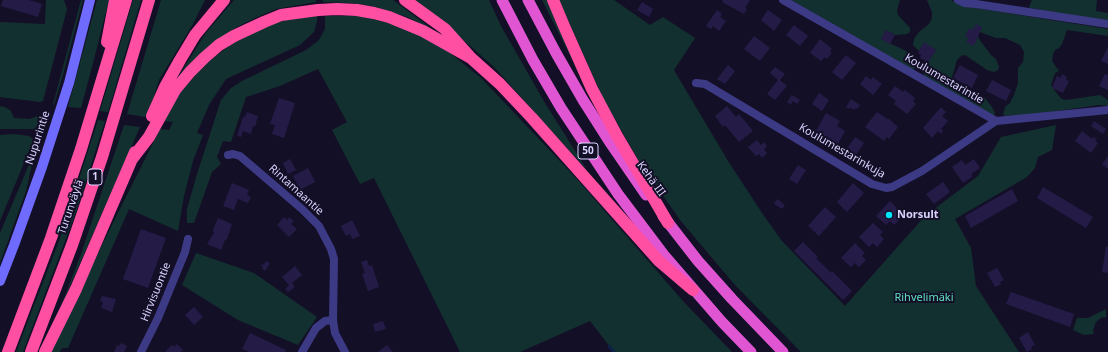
<!DOCTYPE html>
<html>
<head>
<meta charset="utf-8">
<style>
	body { margin:0 }
	canvas { display:block; background:#130f26 }
</style>
</head>
<body>
<canvas width="1108" height="352"></canvas>
<script>
const ctx = document.querySelector('canvas').getContext('2d');
ctx.lineJoin = 'round';
function paint(path, color) {
  ctx.fillStyle = color;
  ctx.fill(path, 'evenodd');
}
function shape(rows) {
  const path = new Path2D();
  for (const r of rows) {
    path.moveTo(r[0], r[1]);
    for (let i = 2; i < r.length; i += 2) path.lineTo(r[i], r[i + 1]);
  }
  return path;
}
function strokePath(path, color, width, dash) {
  ctx.strokeStyle = color;
  ctx.lineWidth = width;
  ctx.lineCap = dash ? 'butt' : 'round';
  ctx.setLineDash(dash || []);
  ctx.stroke(path);
}
function label(font, color, halo, rows, align = 'center') {
  ctx.font = font + ' "Noto Sans",sans-serif';
  ctx.lineWidth = 4;
  ctx.setLineDash([]);
  ctx.textBaseline = 'middle';
  ctx.strokeStyle = halo;
  ctx.fillStyle = color;
  for (const [text, x, y, turn = 0] of rows) {
    ctx.save();
    ctx.translate(x, y);
    ctx.rotate((+turn || 0) * Math.PI / 180);
    ctx.textAlign = isNaN(turn) ? turn : align;
    if (halo) ctx.strokeText(text, 0, 0);
    ctx.fillText(text, 0, 0);
    ctx.restore();
  }
}
const green = shape([
	[46,0,64,0,67,9,43,101,40,102,0,97,0,22,45,24],
	[81,0,83,0,63,75,54,105,53,104],
	[97,0,109,0,92,67,81,108,68,107],
	[133,0,141,0,108,112,100,111],
	[161,0,205,0,193,24,159,80,154,96,145,117,127,114],
	[234,0,316,0,316,2,276,9,255,18,237,27,228,33,175,82,205,34],
	[323,0,393,0,432,29,407,17,372,6,350,3,323,2],
	[415,0,489,0,501,26,545,103,587,170,494,67,461,38],
	[542,0,547,0,579,73],
	[559,0,614,0,650,25,663,17,695,38,674,70,728,161,764,216,782,241,845,306,925,216,978,176,1001,137,1056,125,1052,150,1038,157,1035,168,1027,177,955,219,971,248,976,286,1019,352,801,352,734,284,680,220,639,161,603,98],
	[791,0,900,0,897,10,898,15,910,28,910,32,907,34,895,35,886,30,881,39,906,51,914,60,916,65,914,69,911,69],
	[927,0,951,0,963,6,1108,29,1108,36,1067,30,1062,44,1059,48,1055,50,1053,54,1052,61,1059,71,1055,73,1051,85,1058,95,1062,99,1066,100,1100,95,1108,100,1108,106,1099,105,1036,114,1005,116,1003,114,1005,107,1010,103,1014,95,1018,83,1018,68,1023,62,1024,52,1020,45,1005,38,996,38,977,31,976,34,982,43,991,55,996,59,999,67,998,70,994,72,987,70,965,55,961,56,957,60,952,77,953,81,959,85,985,98,992,107,995,113,994,116,926,79,923,73,928,62,936,50,924,43,919,51,913,45,914,39,919,32,929,24,932,18,932,12],
	[1032,0,1097,0,1096,11,1108,13,1108,21,1030,8,1029,7],
	[317,16,317,21,314,32,300,45,226,79,209,105,197,133,203,135,193,161,184,196,178,231,129,209,68,348,62,348,60,352,51,352,102,245,160,129,169,130,173,122,163,121,180,93,203,66,229,46,261,27,286,20],
	[325,16,366,16,407,29,444,48,481,78,576,178,683,301,732,352,614,352,590,321,520,352,460,352,374,178,360,184,332,130,347,122,318,69,280,86,246,97,231,142,223,141,217,157,221,164,212,172,194,223,187,223,187,209,197,174,221,100,231,88,242,81,306,50,319,40,325,29],
	[0,106,5,107,11,111,14,118,29,119,41,115,42,116,35,129,0,129],
	[98,120,105,121,76,212,23,352,16,352,59,241],
	[124,125,140,127,59,311,81,254],
	[14,134,29,136,33,139,33,141,0,221,0,135],
	[31,160,33,160,26,191,0,263,0,233],
	[196,253,254,273,317,317,298,345,238,320,182,285],
	[1106,309,1106,317,1101,318,1096,322,1093,330,1094,334,1084,335,1073,330,1077,318,1088,318]
]);
const stream = shape([
	[609,346,614,352]
]);
const building = shape([
	[3,0,29,0,42,4,38,17,1,6],
	[723,0,750,0,745,8,747,9,744,14,722,2],
	[642,2,653,9,649,17,637,10],
	[717,10,722,14,720,17,726,21,719,31,713,26,711,29,706,26],
	[768,10,782,20,774,31,761,20],
	[976,24,982,27,974,46,966,42,969,38,965,36,969,28,973,30],
	[794,25,808,36,800,46,786,35],
	[886,30,895,35,890,44,881,39],
	[754,36,770,48,760,61,744,49],
	[820,39,832,49,830,51,832,53,827,59,825,57,821,61,810,53],
	[924,42,936,50,928,62,920,58,921,55,918,53],
	[1108,47,1108,64,1101,61],
	[846,55,856,63,842,80,832,72],
	[728,65,735,71,725,84,717,79],
	[960,65,978,75,972,88,953,78],
	[775,67,785,74,780,80,787,86,775,100,767,94,778,80,770,73],
	[1062,74,1067,77,1066,80,1069,81,1063,93,1052,88,1057,76,1061,78],
	[1105,74,1108,75,1108,90,1099,86],
	[866,76,871,80,873,77,882,84,873,95,860,84],
	[992,80,1011,90,1006,101,986,91],
	[895,86,903,92,905,90,915,98,913,101,916,104,907,114,894,104,896,101,888,95],
	[819,93,829,100,822,111,812,104],
	[792,95,800,100,797,104,793,101,791,105,787,102],
	[279,98,295,103,284,138,272,134,275,125,270,124],
	[851,99,860,105,857,109,856,108,854,110,850,107,849,109,846,107],
	[727,106,736,117,739,114,753,131,739,142,725,125,723,127,715,116],
	[941,107,946,112,942,116,948,121,941,129,943,131,941,134,938,131,932,138,923,128],
	[247,112,258,116,255,127,253,126,251,134,243,131,241,137,237,136,243,117,245,117],
	[877,112,887,119,888,118,898,127,889,139,887,137,884,141,865,127],
	[826,113,840,121,837,126,845,131,838,144,816,131],
	[1094,121,1106,129,1103,134,1091,126],
	[1082,131,1092,139,1093,137,1097,139,1095,141,1098,143,1091,153,1075,141],
	[855,137,864,143,855,157,845,151],
	[757,140,761,145,764,142,767,146,764,149,767,153,762,158,759,154,756,156,748,147],
	[1108,156,1108,169,1102,164],
	[290,159,296,170,288,174,283,163],
	[974,159,980,168,971,174,973,176,963,183,952,167,962,160,965,165],
	[798,165,806,170,797,184,789,179],
	[308,168,315,182,300,190,293,176],
	[943,182,950,192,934,204,926,194],
	[232,183,249,190,247,195,251,197,248,203,238,199,234,210,223,206],
	[853,183,864,193,847,212,837,202],
	[1043,187,1093,217,1086,228,1037,198],
	[1012,189,1018,201,971,228,965,216],
	[777,199,785,205,782,209,774,204],
	[890,201,900,211,897,214,901,218,894,225,890,221,886,225,876,216],
	[825,207,836,217,819,236,808,226],
	[284,217,287,220,289,217,294,221,291,224,297,229,289,237,277,225],
	[218,218,232,224,227,239,225,240,221,250,207,244,214,233,213,232,214,227],
	[352,220,360,236,352,239,350,234,346,236,341,226],
	[873,223,883,232,880,235,884,239,877,247,873,243,869,247,859,237],
	[141,229,166,238,148,288,123,279],
	[803,242,818,257,816,258,831,273,832,271,852,291,843,300,794,251],
	[855,243,865,253,862,256,866,260,859,267,855,263,851,267,841,258],
	[1106,247,1108,247,1108,273,1102,272],
	[367,260,369,266,372,265,379,287,368,291,362,274,365,273,361,262],
	[266,261,270,263,265,271,262,269,263,267,261,266,262,264,264,265],
	[295,266,302,275,292,283,295,287,288,292,285,289,289,285,282,277],
	[997,268,1004,280,1000,282,1001,284,995,287,987,273],
	[1011,292,1074,314,1070,327,1006,304],
	[102,296,116,299,112,312,101,308,103,302,100,301],
	[194,307,203,317,194,325,185,315],
	[383,321,386,329,375,332,373,324],
	[1028,332,1035,345,1031,347,1032,349,1027,352,1019,338],
	[250,333,286,350,285,352,249,352,242,349],
	[121,343,127,346,124,352,114,352,117,345,119,346],
	[177,344,183,350,181,352,165,352,172,345,174,347],
	[387,345,393,352,378,352]
]);
const minor = shape([
	[783,0,996,121,1108,110],
	[958,0,964,3,976,4,1108,24],
	[696,83,705,84,872,184,886,188,892,187,922,171,996,121],
	[228,155,233,154,240,156,302,209,319,226,331,249,334,259,333,320,335,333,345,352],
	[141,352,158,318,185,252,188,239],
	[302,352,316,328,325,321,333,320]
]);
const secondary = shape([
	[0,281,14,245,42,167,69,83,90,0]
]);
const trunk = shape([
	[502,0,533,60,561,108,618,194,664,255,722,322,751,352],
	[528,0,556,53,583,100,611,144,646,195],
	[663,216,698,261,732,299,783,352]
]);
const motorway = shape([
	[405,0,445,29,471,58,500,84,532,118,659,261,693,290],
	[553,0,564,26,592,89,617,136,668,223],
	[107,42,115,0],
	[152,116,165,87,180,60,195,35,224,0],
	[132,159,149,137,175,90,190,72,204,58,219,45,234,36,264,22,281,15,318,10,337,9,357,10,374,13,389,17,423,31,471,58],
	[8,352,51,238,81,149,126,0],
	[31,352,72,245,102,157,149,0],
	[45,352,76,289,135,152]
]);
const markers = [
	[889,215,4,"#00e5ff"]
];
const shields = [
	[588,151,20],
	[95,177,14]
];
const shieldNames = [
	["50",588,151],
	["1",95,177]
];
const streetNames = [
	["Koulumestarintie",944,79,30],
	["Nupurintie",38,138,-72],
	["Koulumestarinkuja",842,151,30],
	["Kehä III",651,179,54],
	["Rintamaantie",296,190,42],
	["Turunväylä",71,207,-71],
	["Hirvisuontie",156,292,-68]
];
const poiNames = [
	["Norsult",897,215]
];
const parkNames = [
	["Rihvelimäki",924,298]
];
paint(green, '#12302f');
strokePath(stream, '#0c2248', 3);
paint(building, '#241b47');
strokePath(minor, '#3d3a85', 8);
strokePath(secondary, '#6f6bff', 10);
strokePath(trunk, '#e055d1', 11);
strokePath(motorway, '#ff4fa3', 12);
for (const [x, y, r, color] of markers) {
  const dot = new Path2D();
  dot.arc(x, y, r, 0, 2 * Math.PI);
  ctx.fillStyle = color;
  ctx.fill(dot);
  strokePath(dot, '#130f26', 1.5);
}
for (const [x, y, w] of shields) {
  const box = new Path2D();
  box.roundRect(x - w / 2, y - 8, w, 16, 3);
  ctx.fillStyle = '#130f26';
  ctx.fill(box);
  strokePath(box, '#d9d4ff', 1);
}
label('bold 10px', '#d9d4ff', null, shieldNames);
label('11px', '#d9d4ff', '#130f26', streetNames);
label('bold 11px', '#d9d4ff', '#130f26', poiNames, 'left');
label('11px', '#5fe0c0', '#130f26', parkNames);
</script>
</body>
</html>
